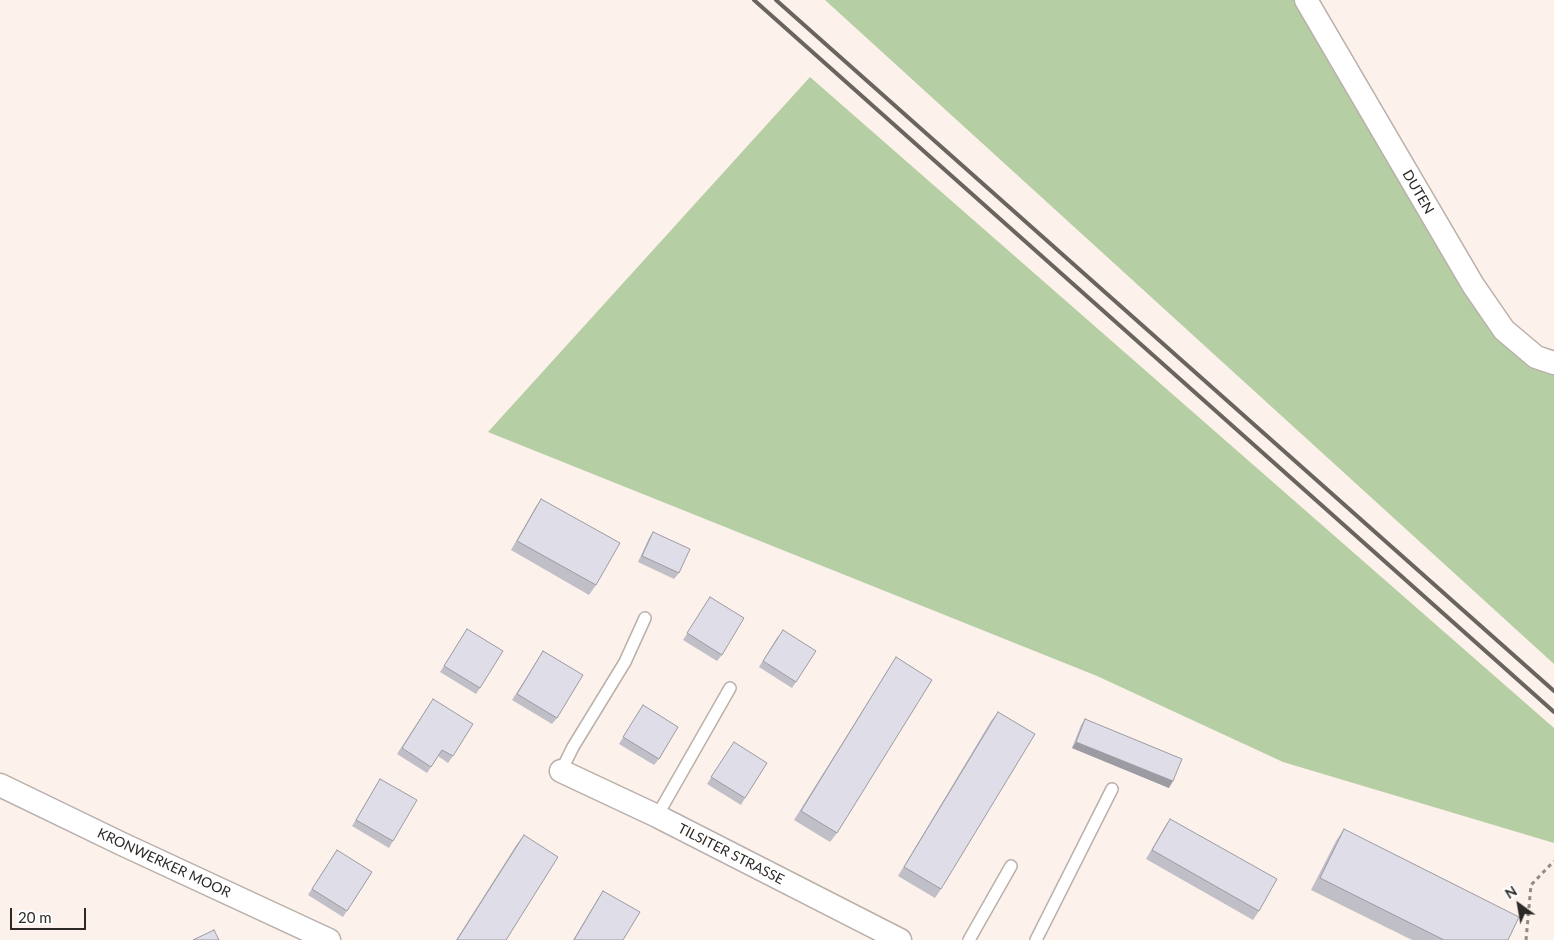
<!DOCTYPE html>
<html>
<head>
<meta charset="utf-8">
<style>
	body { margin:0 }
	#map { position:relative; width:1554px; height:940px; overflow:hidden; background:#fcf1eb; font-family:Lato,sans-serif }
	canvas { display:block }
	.north { position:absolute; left:1494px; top:880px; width:50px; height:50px; -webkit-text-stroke:4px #fff; paint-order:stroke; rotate:328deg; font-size:14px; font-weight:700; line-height:20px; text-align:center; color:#2d2927 }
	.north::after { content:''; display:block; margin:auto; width:18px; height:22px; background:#2d2927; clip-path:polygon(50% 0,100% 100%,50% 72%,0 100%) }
	.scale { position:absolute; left:10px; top:908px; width:76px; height:22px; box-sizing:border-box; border:2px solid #2d2927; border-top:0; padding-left:6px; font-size:15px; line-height:18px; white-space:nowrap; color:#2d2927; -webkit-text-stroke:4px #fff; paint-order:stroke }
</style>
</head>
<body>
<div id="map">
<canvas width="1554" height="940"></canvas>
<div class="north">N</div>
<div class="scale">20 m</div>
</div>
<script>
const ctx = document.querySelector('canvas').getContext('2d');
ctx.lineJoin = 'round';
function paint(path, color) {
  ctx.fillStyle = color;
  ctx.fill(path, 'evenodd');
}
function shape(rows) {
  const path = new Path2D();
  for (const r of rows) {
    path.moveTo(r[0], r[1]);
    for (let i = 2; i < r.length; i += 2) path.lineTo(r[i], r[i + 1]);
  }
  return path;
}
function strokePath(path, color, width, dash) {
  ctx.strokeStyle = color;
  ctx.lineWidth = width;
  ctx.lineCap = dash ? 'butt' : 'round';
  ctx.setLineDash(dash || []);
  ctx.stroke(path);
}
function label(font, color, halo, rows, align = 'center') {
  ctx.font = font + ' Lato,sans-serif';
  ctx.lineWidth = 4.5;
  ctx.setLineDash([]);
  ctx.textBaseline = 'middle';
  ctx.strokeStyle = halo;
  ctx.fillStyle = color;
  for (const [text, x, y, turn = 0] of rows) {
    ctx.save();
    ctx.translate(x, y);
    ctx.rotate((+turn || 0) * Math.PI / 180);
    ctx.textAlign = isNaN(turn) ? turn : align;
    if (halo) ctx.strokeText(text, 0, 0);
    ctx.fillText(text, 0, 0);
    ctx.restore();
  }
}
const green = shape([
	[825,0,1306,0,1473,285,1554,363,1554,664],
	[810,77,1554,728,1554,843,1283,762,1097,676,488,432]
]);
const path = shape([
	[1526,940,1531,885,1554,861]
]);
const lane = shape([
	[561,771,573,747,625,662,645,618],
	[657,816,730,688],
	[969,940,1011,866],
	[1036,940,1112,789]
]);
const street = shape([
	[1306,0,1473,285,1504,330,1536,357,1554,363],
	[561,771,657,816,900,940],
	[0,785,122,844,329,940]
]);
const rail = shape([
	[754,0,1554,712],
	[776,0,1554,691]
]);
const wall = shape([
	[541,499,596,585,589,595,511,550,535,508],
	[653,532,679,573,674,579,638,562,649,538],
	[710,597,722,655,717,661,683,640],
	[467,629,480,688,476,694,440,672],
	[778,636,796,682,792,688,759,667],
	[543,651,557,718,552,724,512,700],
	[896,657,837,833,830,842,794,820],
	[429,705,453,756,448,763,438,756,427,773,397,754],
	[643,705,659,759,654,765,619,744],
	[998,712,941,889,935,898,898,876,991,721],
	[1085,719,1169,788,1072,748,1081,725],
	[729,749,745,798,741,805,707,784],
	[380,779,393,841,389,848,352,826],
	[1170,819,1259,911,1253,920,1146,859,1164,828],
	[1344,829,1508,940,1412,940,1311,890,1336,841],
	[524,835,506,940,456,940,517,844],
	[333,856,372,872,343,917,308,895],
	[603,891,623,940,573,940,597,900]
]);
const shadedWall = shape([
	[1076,742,1173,781,1169,788,1072,748]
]);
const building = shape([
	[541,499,620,543,596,585,517,541,541,499],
	[653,532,690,549,679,573,642,556,653,532],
	[710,597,744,618,722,655,687,633,710,597],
	[467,629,503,651,480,688,444,666,467,629],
	[783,630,816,651,796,682,763,661,783,630],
	[543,651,583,675,557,718,517,694,543,651],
	[896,657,932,680,837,833,801,811,896,657],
	[433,699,473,724,453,756,442,750,431,767,402,748,433,699],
	[643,705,678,727,659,759,623,737,643,705],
	[998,712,1035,734,941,889,904,867,998,712],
	[1085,719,1182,759,1173,781,1076,742,1085,719],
	[734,742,767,763,745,798,711,777,734,742],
	[380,779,417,800,393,841,356,820,380,779],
	[1170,819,1277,879,1259,911,1152,850,1170,819],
	[1344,829,1519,917,1508,940,1444,940,1320,878,1344,829],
	[524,835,558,857,506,940,457,940,524,835],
	[337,850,372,872,347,911,312,889,337,850],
	[603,891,640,912,623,940,574,940,603,891],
	[214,930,219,940,193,940,214,930]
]);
const streetNames = [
	["DUTEN",1418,192,60],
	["TILSITER STRASSE",731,854,27],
	["KRONWERKER MOOR",164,863,25]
];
paint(green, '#b5cea3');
strokePath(lane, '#bab0ab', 14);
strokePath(street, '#bab0ab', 25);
strokePath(path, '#928a86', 3, [4, 4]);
strokePath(lane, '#fff', 11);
strokePath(street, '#fff', 22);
strokePath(rail, '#6a6461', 4);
paint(wall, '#c0bec7');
paint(shadedWall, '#9c9ba2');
paint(building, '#dfdde7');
strokePath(building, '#9c9ba2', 1);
label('14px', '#2d2927', '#fff', streetNames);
</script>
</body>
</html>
